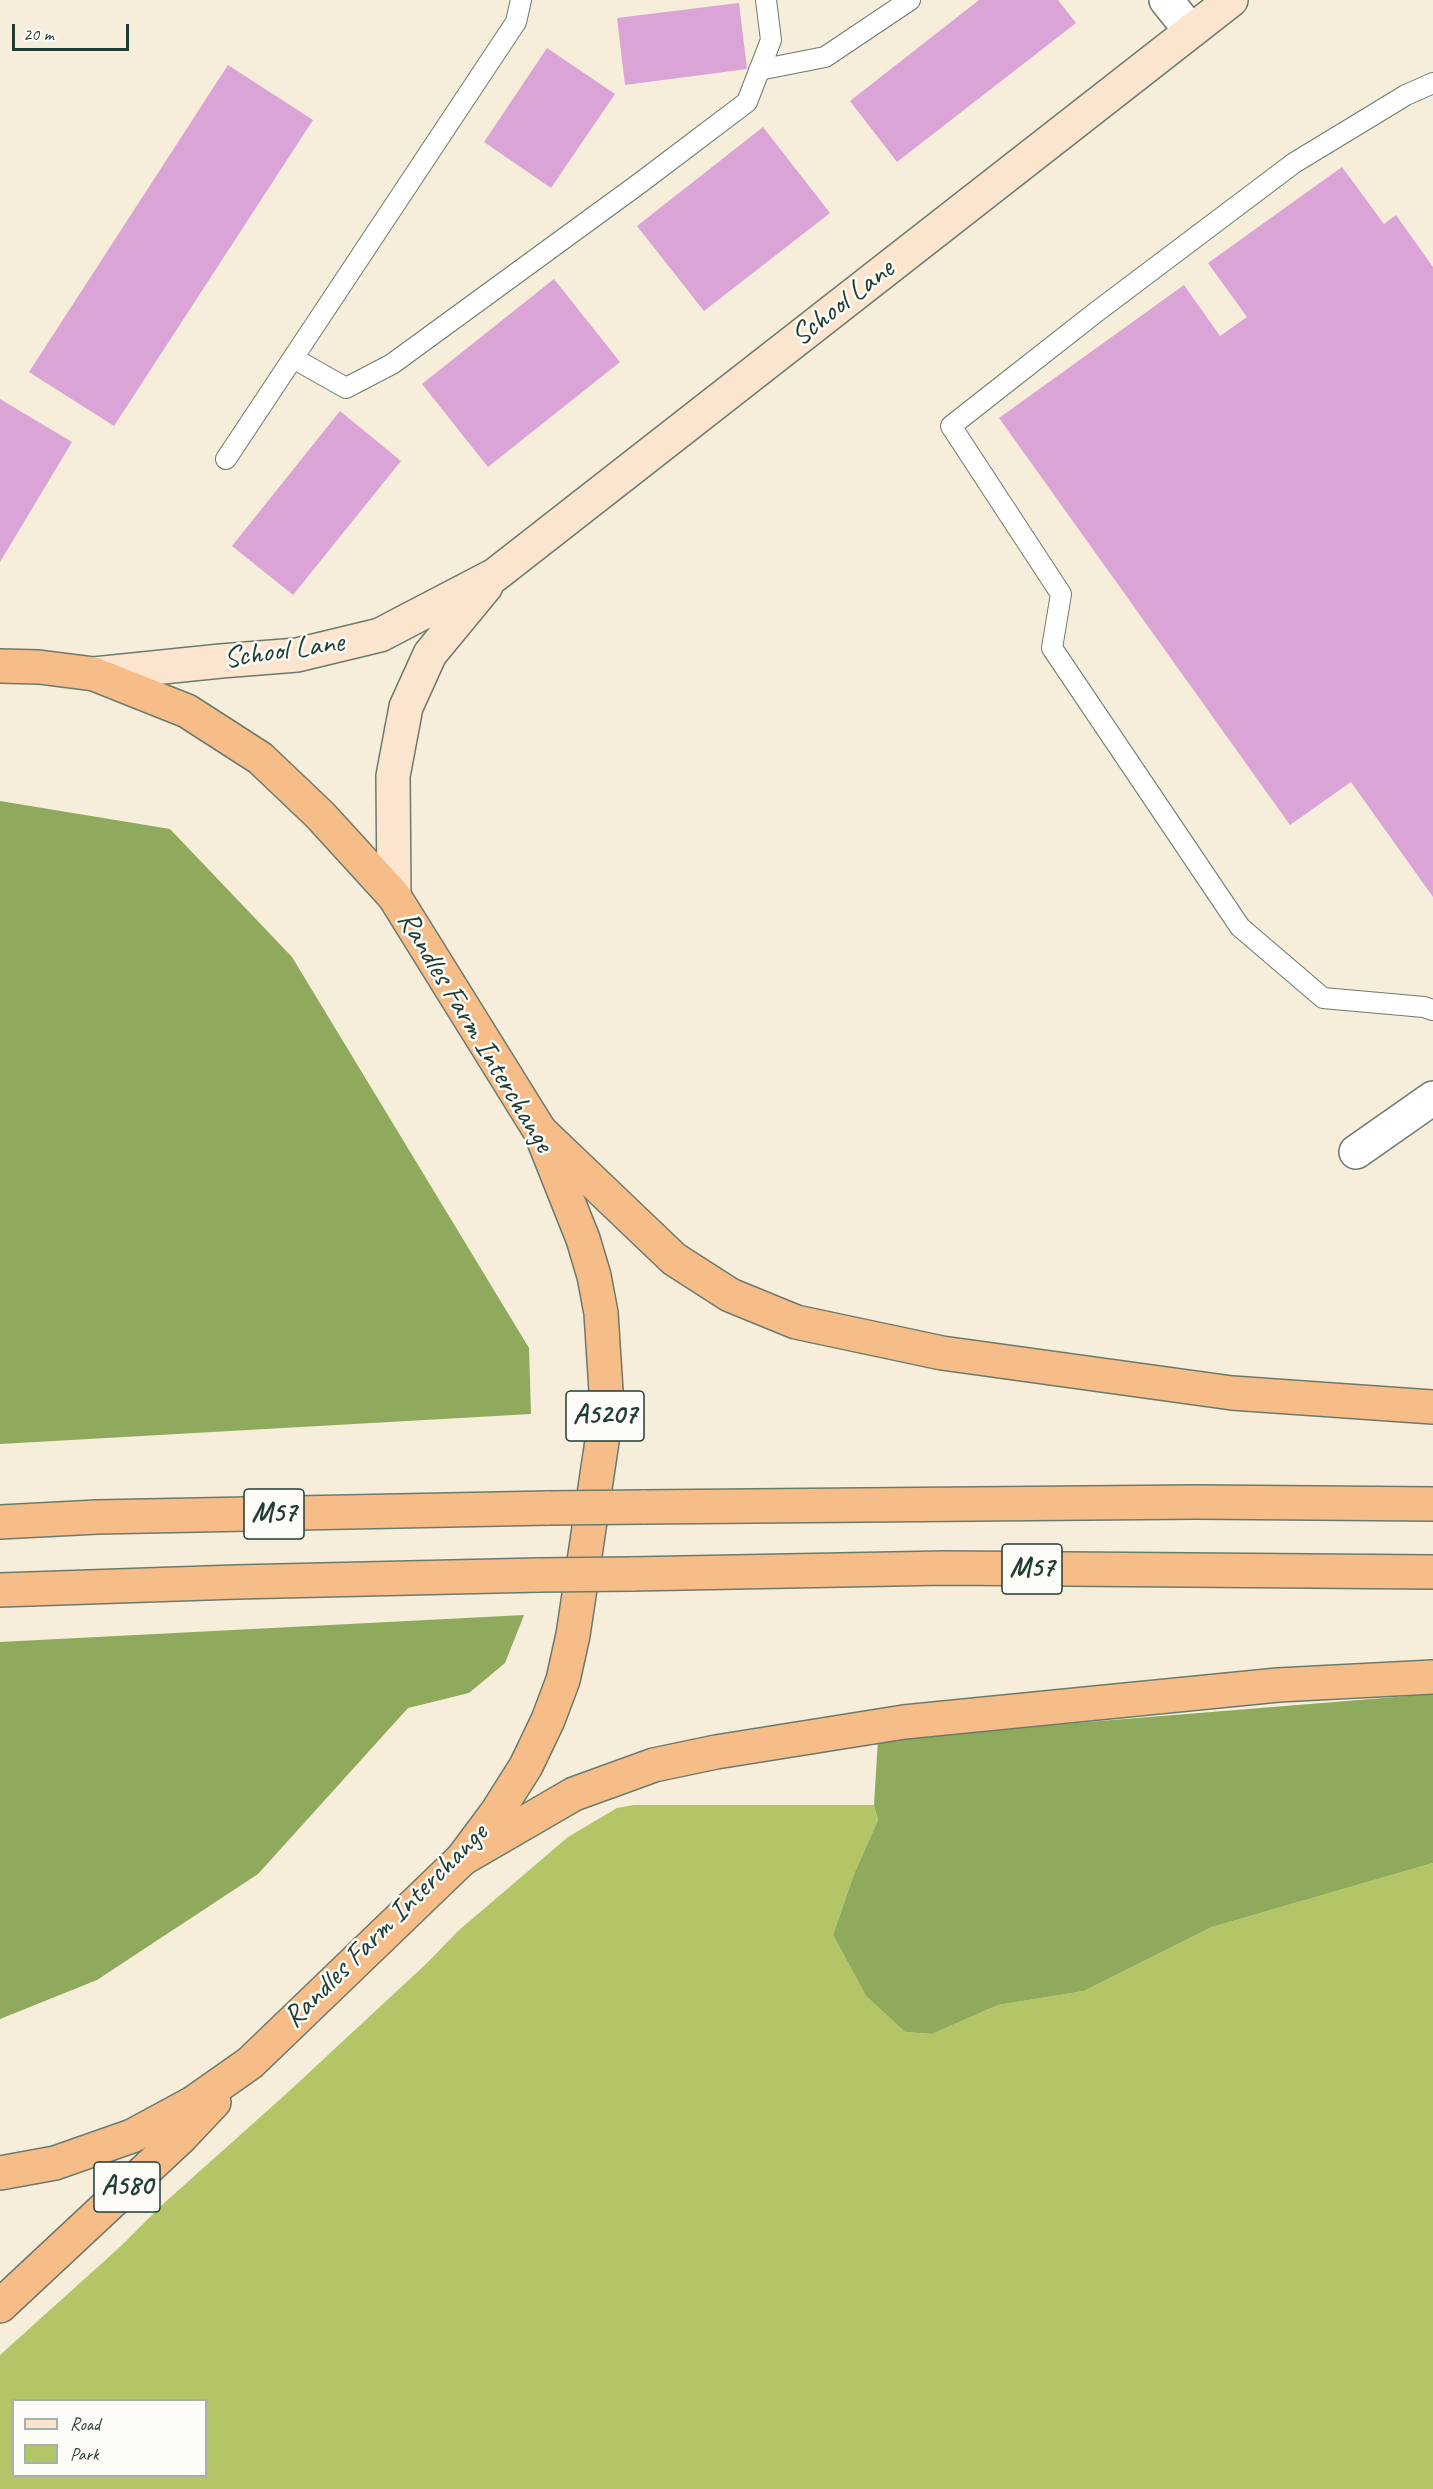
<!DOCTYPE html>
<html>
<head>
<meta charset="utf-8">
<style>
	body { margin:0 }
	#map { position:relative; width:1433px; height:2489px; overflow:hidden; background:#f6edda; font-family:Caveat,sans-serif }
	canvas { display:block }
	.legend { position:absolute; left:12px; top:2399px; width:195px; height:78px; box-sizing:border-box; background:#fdfcf7; border:2px solid #a4b0a9; margin:0; padding:8px 10px; list-style:none; font-size:18px; color:#1f3d34 }
	.legend li { display:flex; align-items:center; gap:12px; height:30px }
	.legend b { width:30px; border:2px solid #a4b0a9 }
	.scale { position:absolute; left:12px; top:24px; width:117px; height:27px; box-sizing:border-box; border:3px solid #1f3d34; border-top:0; padding-left:8px; font-size:18px; line-height:21px; white-space:nowrap; color:#1f3d34; -webkit-text-stroke:4px #fdfcf7; paint-order:stroke }
</style>
</head>
<body>
<div id="map">
<canvas width="1433" height="2489"></canvas>
<ul class="legend">
<li><b style="height:8px;background:#fce5cf"></b>Road</li>
<li><b style="height:16px;background:#b4c568"></b>Park</li>
</ul>
<div class="scale">20 m</div>
</div>
<script>
const ctx = document.querySelector('canvas').getContext('2d');
ctx.lineJoin = 'round';
function paint(path, color) {
  ctx.fillStyle = color;
  ctx.fill(path, 'evenodd');
}
function shape(rows) {
  const path = new Path2D();
  for (const r of rows) {
    path.moveTo(r[0], r[1]);
    for (let i = 2; i < r.length; i += 2) path.lineTo(r[i], r[i + 1]);
  }
  return path;
}
function strokePath(path, color, width, dash) {
  ctx.strokeStyle = color;
  ctx.lineWidth = width;
  ctx.lineCap = dash ? 'butt' : 'round';
  ctx.setLineDash(dash || []);
  ctx.stroke(path);
}
function label(font, color, halo, rows, align = 'center') {
  ctx.font = font + ' Caveat,sans-serif';
  ctx.lineWidth = 5;
  ctx.setLineDash([]);
  ctx.textBaseline = 'middle';
  ctx.strokeStyle = halo;
  ctx.fillStyle = color;
  for (const [text, x, y, turn = 0] of rows) {
    ctx.save();
    ctx.translate(x, y);
    ctx.rotate((+turn || 0) * Math.PI / 180);
    ctx.textAlign = isNaN(turn) ? turn : align;
    if (halo) ctx.strokeText(text, 0, 0);
    ctx.fillText(text, 0, 0);
    ctx.restore();
  }
}
const green = shape([
	[634,1805,874,1805,878,1820,854,1874,833,1935,866,1996,905,2032,932,2034,998,2005,1084,1991,1212,1927,1433,1863,1433,2489,0,2489,0,2355,121,2246,163,2204,286,2094,427,1963,458,1931,568,1837,617,1808],
	[14,2400,206,2400,206,2476,14,2476]
]);
const forest = shape([
	[0,801,170,829,292,957,529,1348,531,1414,0,1444],
	[524,1615,505,1663,469,1693,408,1708,258,1874,97,1980,0,2019,0,1642],
	[1433,1694,1433,1863,1212,1927,1084,1991,998,2005,932,2034,905,2032,866,1996,833,1935,854,1874,878,1820,874,1805,878,1739]
]);
const building = shape([
	[979,0,1058,0,1076,23,897,162,850,101],
	[739,3,747,69,625,85,617,18],
	[547,48,615,94,551,188,484,142],
	[228,65,313,120,114,426,29,372],
	[763,127,830,213,704,311,637,226],
	[1342,167,1384,224,1396,215,1433,267,1433,897,1351,782,1290,825,999,418,1184,285,1220,336,1247,317,1208,263],
	[554,279,620,362,488,467,422,384],
	[0,399,72,442,0,562],
	[340,411,401,461,293,595,232,546]
]);
const service = shape([
	[759,70,825,57,910,0],
	[1433,83,1406,95,1294,163,1095,313,951,426,1061,594,1052,648,1240,927,1323,998,1424,1007,1433,1010],
	[293,358,346,388,392,364,640,183,747,102,771,40,766,0],
	[226,459,516,22,521,0]
]);
const minor = shape([
	[1166,0,1190,30],
	[1356,1152,1433,1098]
]);
const secondary = shape([
	[94,674,221,661,297,655,380,635,495,575,1231,0],
	[394,896,393,776,406,707,430,654,486,586]
]);
const trunk = shape([
	[0,666,39,667,94,674,187,711,260,758,320,815,394,896,540,1131,583,1239,594,1276,601,1313,606,1391,604,1428,573,1635,563,1680,548,1720,526,1766,497,1812,462,1859,250,2063,193,2103,132,2136,55,2163,0,2173],
	[0,2306,181,2137,214,2102]
]);
const motorway = shape([
	[540,1131,674,1259,730,1295,796,1322,942,1353,1232,1393,1433,1407],
	[642,1507,1197,1502,1433,1504],
	[0,1522,97,1517,549,1508],
	[631,1574,945,1568,1433,1572],
	[0,1590,236,1582,539,1575],
	[462,1859,574,1794,654,1765,716,1752,904,1722,1278,1685,1433,1677]
]);
const motorwayBridge = shape([
	[549,1508,642,1507],
	[539,1575,631,1574]
]);
const shields = [
	[605,1416,78],
	[274,1514,60],
	[1032,1569,60],
	[127,2187,66]
];
const shieldNames = [
	["A5207",605,1416],
	["M57",274,1514],
	["M57",1032,1569],
	["A580",127,2187]
];
const streetNames = [
	["School Lane",843,303,-38],
	["School Lane",284,651,-8],
	["Randles Farm Interchange",475,1032,59],
	["Randles Farm Interchange",386,1926,-45]
];
paint(green, '#b4c568');
paint(forest, '#8faa5c');
paint(building, '#daa5d6');
strokePath(service, '#6a7b6e', 22);
strokePath(minor, '#6a7b6e', 36);
strokePath(secondary, '#6a7b6e', 36);
strokePath(trunk, '#6a7b6e', 36);
strokePath(motorway, '#6a7b6e', 36);
strokePath(service, '#fff', 20);
strokePath(minor, '#fff', 33);
strokePath(secondary, '#fce5cf', 33);
strokePath(trunk, '#f7bd88', 33);
strokePath(motorway, '#f7bd88', 33);
strokePath(motorwayBridge, '#6a7b6e', 36, []);
strokePath(motorwayBridge, '#f7bd88', 33);
for (const [x, y, w] of shields) {
  const box = new Path2D();
  box.roundRect(x - w / 2, y - 25, w, 50, 4.5);
  ctx.fillStyle = '#fdfcf7';
  ctx.fill(box);
  strokePath(box, '#1f3d34', 1.5);
}
label('bold 28px', '#1f3d34', null, shieldNames);
label('30px', '#1f3d34', '#fdfcf7', streetNames);
</script>
</body>
</html>
